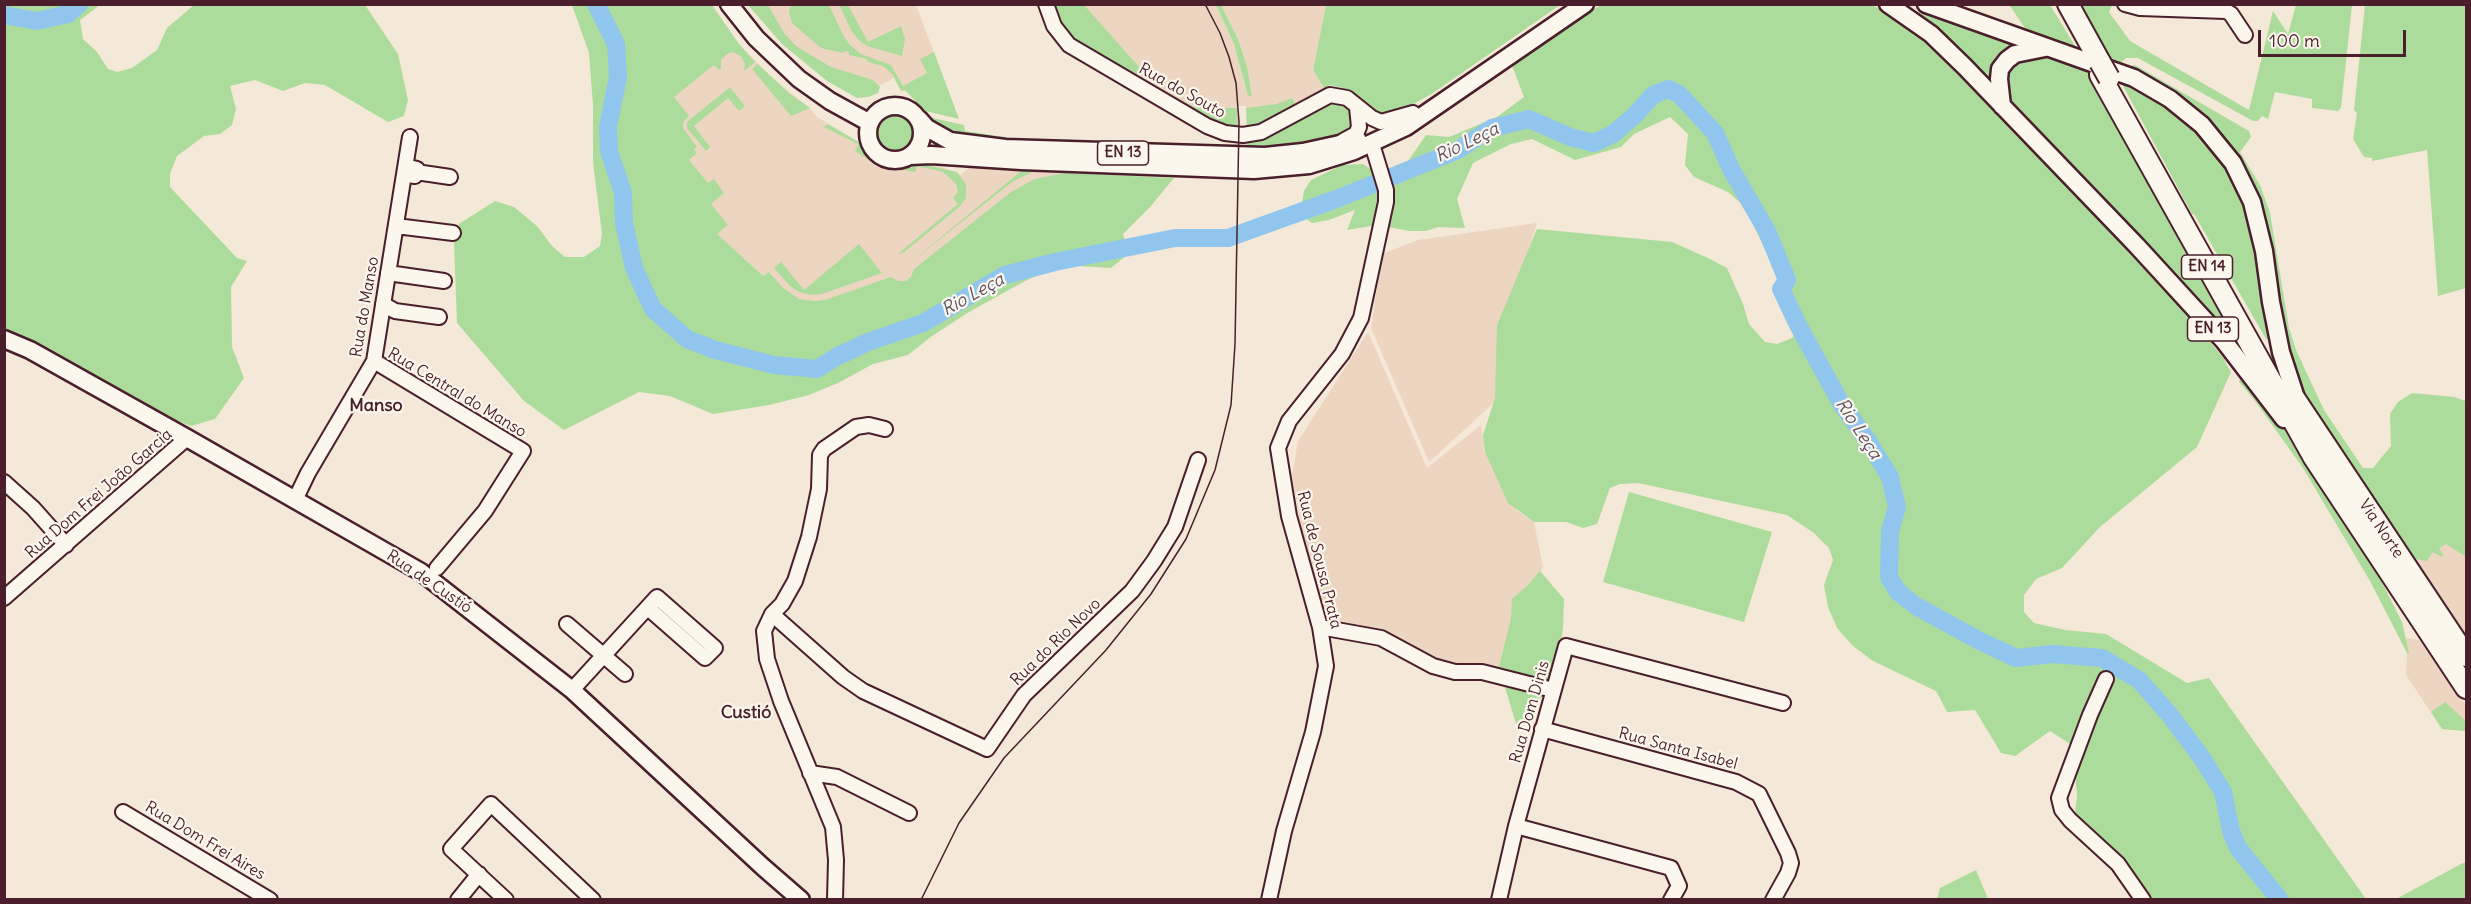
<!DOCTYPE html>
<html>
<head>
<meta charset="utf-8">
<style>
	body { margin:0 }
	#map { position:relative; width:2471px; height:904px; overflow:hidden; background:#f4e8d8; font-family:Delius,sans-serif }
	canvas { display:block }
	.frame { position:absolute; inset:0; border:6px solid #4a1f2b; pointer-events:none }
	.scale { position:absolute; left:2258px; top:30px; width:148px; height:27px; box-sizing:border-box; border:3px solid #4a1f2b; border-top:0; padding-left:8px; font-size:18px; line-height:21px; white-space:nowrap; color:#4a1f2b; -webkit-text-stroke:4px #fbf7ec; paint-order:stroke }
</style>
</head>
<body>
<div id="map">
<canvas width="2471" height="904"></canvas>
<div class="frame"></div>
<div class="scale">100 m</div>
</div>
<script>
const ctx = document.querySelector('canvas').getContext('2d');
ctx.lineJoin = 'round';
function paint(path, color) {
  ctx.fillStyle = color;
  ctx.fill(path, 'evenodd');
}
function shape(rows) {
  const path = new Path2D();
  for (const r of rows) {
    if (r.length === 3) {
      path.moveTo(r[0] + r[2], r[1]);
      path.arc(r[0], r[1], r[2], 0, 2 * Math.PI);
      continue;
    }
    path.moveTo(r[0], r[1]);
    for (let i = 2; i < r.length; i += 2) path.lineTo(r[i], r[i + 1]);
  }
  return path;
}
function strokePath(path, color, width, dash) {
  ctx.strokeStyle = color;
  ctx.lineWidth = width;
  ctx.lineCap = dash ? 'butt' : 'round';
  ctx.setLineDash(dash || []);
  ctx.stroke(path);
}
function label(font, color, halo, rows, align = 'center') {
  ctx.font = font + ' Delius,sans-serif';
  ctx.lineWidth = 4.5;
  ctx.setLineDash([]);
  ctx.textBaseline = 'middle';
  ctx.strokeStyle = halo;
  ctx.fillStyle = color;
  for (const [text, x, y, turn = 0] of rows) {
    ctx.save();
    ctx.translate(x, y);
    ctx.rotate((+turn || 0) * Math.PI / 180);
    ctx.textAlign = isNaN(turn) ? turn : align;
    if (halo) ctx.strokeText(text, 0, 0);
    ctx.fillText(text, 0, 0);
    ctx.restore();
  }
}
const built = shape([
	[758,5,916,5,946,85,901,91,894,78,864,94,792,47],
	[1056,5,1216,5,1234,44,1248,96,1252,95,1247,66,1238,39,1221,5,1326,5,1313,70,1324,88,1264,123,1247,129,1246,106,1237,106,1238,129,1226,128,1081,47,1061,26],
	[739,44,773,79,810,108,817,117,865,146,870,154,881,163,895,166,912,162,934,165,947,169,961,175,972,164,1034,168,1065,173,1030,202,887,297,794,313,700,229,657,104],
	[1537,223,1502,339,1499,398,1429,462,1371,328,1382,254,1418,240],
	[1368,332,1427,468,1481,425,1485,452,1517,511,1534,522,1543,567,1540,571,1548,678,1433,661,1340,625,1321,608,1305,546,1292,476,1298,441],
	[2446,543,2466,557,2466,639,2411,558],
	[2403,637,2423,641,2466,706,2466,731,2442,729,2406,675,2407,652]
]);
const green = shape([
	[2012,4,2050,5,2080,54,2031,37,2010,6],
	[4,5,100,5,80,20,83,39,97,52,108,69,117,72,132,68,157,50,167,28,194,5,365,5,398,54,408,100,404,116,388,122,325,85,305,83,283,91,255,80,230,86,236,109,232,125,220,134,204,136,177,156,170,174,170,187,237,258,247,261,231,287,232,347,244,378,215,419,191,426,160,414,5,332],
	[572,5,712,5,739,44,755,62,744,71,745,64,741,56,733,52,727,54,721,60,721,69,719,70,714,65,674,97,689,116,684,121,683,128,697,147,694,150,697,153,689,160,708,183,714,179,724,193,711,204,728,225,717,234,763,276,769,272,782,287,799,299,814,301,825,300,891,277,898,281,906,281,911,277,914,269,1011,192,1035,179,1065,173,1174,178,1150,207,1123,234,1128,254,1111,268,1060,265,1025,281,969,312,932,336,908,355,873,364,838,383,809,395,769,405,713,414,670,396,639,392,564,430,524,401,457,323,454,242,459,224,495,201,514,207,537,226,552,246,565,257,584,257,600,246,602,234,593,162,593,105,589,53],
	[748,5,768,5,784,33,796,46,831,67,873,80,880,87,878,93,868,97,857,98,827,81,782,44],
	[791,5,829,5,843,35,850,45,861,54,891,65,903,86,927,73,920,59,934,52,959,119,925,111,905,90,901,91,893,75,883,66,868,62,867,59,849,55,849,52,844,51,843,53,821,48,792,23,789,12],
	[839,5,848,5,868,42,901,26,905,39,902,56,870,47,862,43,852,32],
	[1050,5,1084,5,1140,68,1136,76,1196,108,1237,108,1238,129,1218,125,1073,41],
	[1216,5,1221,5,1238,39,1247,66,1252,96,1248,96,1234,44],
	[1326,5,1560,5,1433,93,1396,114,1382,117,1366,108,1356,96,1343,88,1330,85,1324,88,1313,70],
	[1601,5,1871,5,1881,9,1906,25,1940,51,2112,229,2124,246,2193,320,2223,358,2231,372,2197,447,2100,527,2062,568,2036,579,2024,595,2024,612,2034,623,2065,630,2106,634,2187,683,2209,678,2366,899,2145,899,2074,819,2077,797,2073,746,2050,731,2015,756,2001,753,1975,710,1947,712,1936,691,1873,661,1853,646,1837,628,1828,607,1824,585,1833,560,1829,548,1814,533,1787,515,1638,483,1620,484,1610,488,1597,524,1583,528,1566,522,1534,522,1508,503,1485,452,1483,435,1495,398,1497,325,1537,229,1672,242,1710,259,1727,268,1743,304,1749,324,1765,342,1777,344,1792,338,1805,322,1784,282,1777,275,1745,207,1728,192,1694,177,1685,165,1688,134,1670,117,1634,134,1621,147,1575,160,1532,139,1511,144,1473,163,1457,199,1465,228,1438,227,1426,231,1409,231,1378,225,1347,230,1355,210,1329,220,1312,223,1300,214,1304,191,1311,180,1342,165,1363,164,1375,172,1392,170,1406,164,1426,135,1449,137,1497,117,1524,97,1511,63,1565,25],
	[2076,5,2112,5,2109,12,2130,41,2249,110,2273,11,2288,34,2296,5,2352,5,2341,108,2338,111,2312,108,2312,99,2275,92,2268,119,2262,116,2258,121,2253,121,2138,58,2126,58,2118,65,2113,66],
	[2464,5,2466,7,2466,288,2438,296,2427,150,2372,161,2372,158,2364,157,2353,139,2357,113,2354,110,2365,5],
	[1919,12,2014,45,2015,46,2004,53,1991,82],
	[2041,56,2089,71,2269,388,2224,328,2012,102,2003,80,2013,60],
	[758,64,790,94,810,108,791,116,752,69],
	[2135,65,2249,131,2251,137,2240,152,2261,187,2270,213,2289,328,2296,350,2324,410,2363,468,2373,468,2391,446,2390,414,2398,402,2412,393,2454,397,2466,401,2466,557,2446,544,2439,548,2443,555,2442,557,2433,552,2427,561,2411,558,2302,394,2290,364,2238,164,2131,71,2131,66],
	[2121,82,2161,102,2193,128,2220,160,2233,179,2246,212,2256,254,2268,339,2266,339,2194,214,2192,214],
	[730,87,745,106,739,111,728,98,694,126,710,147,706,151,687,128,687,122],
	[1292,98,1296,105,1258,126,1247,129,1246,108,1277,104],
	[1331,102,1346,104,1351,110,1352,126,1347,134,1296,147,1247,149,1247,143,1273,135],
	[896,133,19],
	[928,117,964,125,965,131,1038,142,960,138,936,124],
	[828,124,865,146,870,154,881,163,895,166,912,162,957,172,966,184,966,198,959,207,903,253,898,254,958,204,953,198,958,192,956,184,943,172,917,166,915,172,878,166,855,151,858,144,824,127],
	[1026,167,1036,170,1012,182,911,262],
	[859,244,882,273,822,294,810,295,799,292,790,286,774,268,781,262,804,290],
	[2240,378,2247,386,2252,383,2271,408,2364,547,2402,622,2409,653,2407,653,2370,581,2303,468,2252,397,2239,382],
	[1629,492,1772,532,1744,622,1603,582],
	[1540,571,1564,599,1563,629,1556,673,1536,705,1529,722,1516,724,1499,667,1511,618,1512,599,1528,585],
	[2445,702,2466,721,2466,731,2442,729,2431,712],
	[2466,862,2466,899,2396,899,2463,863],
	[1976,870,1988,899,1937,899,1940,888]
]);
const river = shape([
	[596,4,616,44,618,77,608,127,609,151,623,193,624,223,634,268,653,309,687,339,715,350,774,365,817,369,836,357,868,342,923,323,1005,275,1055,262,1175,238,1228,238,1339,198,1458,150,1492,128,1529,119,1570,137,1594,143,1613,134,1635,115,1653,95,1668,89,1679,94,1715,133,1731,169,1767,231,1787,280,1781,289,1798,325,1842,405,1868,441,1890,477,1897,507,1890,531,1889,577,1898,592,1916,606,1978,640,2016,658,2052,654,2102,658,2139,680,2169,714,2202,758,2223,792,2231,831,2238,848,2280,900],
	[4,15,37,21,68,14,79,4]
]);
const minor = shape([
	[1046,4,1054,26,1069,45,1207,126,1225,133,1243,135,1261,132,1330,95,1347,98,1372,118,1381,122,1413,113],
	[2125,4,2140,8,2226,11,2231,14,2245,35],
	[1343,141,1356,134,1359,127,1357,107],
	[405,170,408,171,409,167,417,169,415,176,407,175,408,171],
	[416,172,450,177],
	[396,226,453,233],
	[388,273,444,281],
	[383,304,395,311,439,317],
	[374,361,523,451,485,511,437,568],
	[4,482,33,508,66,545],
	[295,500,308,473,374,361,410,137],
	[4,598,187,438],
	[772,614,843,677,863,691,987,749,1024,695,1132,591,1154,561,1175,527,1198,460],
	[567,624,625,674],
	[1320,627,1381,638,1433,666,1455,672,1482,672,1553,690],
	[2106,679,2090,715,2059,798,2062,810,2070,820,2118,864,2143,900],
	[572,690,657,597,715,648,705,658,648,608],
	[1542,729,1736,782,1759,794,1788,853,1791,863,1788,873,1773,900],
	[810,773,837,777,909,813],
	[123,812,270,900],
	[1516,826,1671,868,1679,886,1671,900],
	[458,900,479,874],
	[506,900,451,849,491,804,593,900],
	[835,900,836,860,833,827,781,701,767,659,764,631,772,614,782,604,795,581,809,537,819,489,820,455,824,449,856,427,869,425,885,429],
	[1269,900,1284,831,1313,732,1326,666,1320,627,1289,516,1278,448,1289,421,1342,354,1361,318,1386,202,1386,190,1372,144],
	[1499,900,1516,826,1566,646,1783,703]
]);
const major = shape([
	[729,4,756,38,799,79,830,101,870,123],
	[1888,4,1931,34,1965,67,2137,246,2224,341,2284,419],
	[1926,4,2134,78,2170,99,2202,125,2233,163,2252,202,2264,251,2271,302,2281,352,2297,401],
	[895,133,27],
	[2002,106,1999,79,2000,69,2007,60,2015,54,2045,48],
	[919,119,927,128,950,141,1005,148,1265,156,1303,152,1358,140],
	[910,156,931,155,1021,161,1254,170,1309,165,1354,151,1406,127,1585,4],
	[4,339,30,350,187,438,421,572,572,690,763,867,801,900]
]);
const highway = shape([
	[2068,4,2100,62],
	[2100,75,2314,458,2466,688],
	[2295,399,2466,656]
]);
const tram = shape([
	[921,900,959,823,1004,758,1106,650,1151,594,1186,539,1215,470,1231,405,1235,344,1239,122,1236,83,1229,57,1220,33,1205,4]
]);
const highwayBridge = shape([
	[2100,62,2109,78]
]);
const shields = [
	[1123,153,51],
	[2207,267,51],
	[2213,329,51]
];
const shieldNames = [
	["EN 13",1123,153],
	["EN 14",2207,267],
	["EN 13",2213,329]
];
const streetNames = [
	["Rua do Souto",1182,91,29],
	["Rua do Manso",365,307,-80],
	["Rua Central do Manso",457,393,31],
	["Rua Dom Frei João Garcia",99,494,-41],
	["Via Norte",2381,529,56],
	["Rua de Sousa Prata",1319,560,76],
	["Rua de Custió",429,582,34],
	["Rua do Rio Novo",1056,642,-44],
	["Rua Dom Dinis",1530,712,-74],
	["Rua Santa Isabel",1678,749,15],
	["Rua Dom Frei Aires",205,841,31]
];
const waterNames = [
	["Rio Leça",1467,143,-26],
	["Rio Leça",973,295,-29],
	["Rio Leça",1858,429,57]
];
const neighbourhoodNames = [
	["Manso",376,406],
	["Custió",746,713]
];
paint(built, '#ecd6c1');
paint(green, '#acdc9c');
strokePath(river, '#90c6ee', 18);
strokePath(minor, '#4a1f2b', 18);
strokePath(major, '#4a1f2b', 21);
strokePath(highway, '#4a1f2b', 24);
strokePath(minor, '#fbf7ec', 14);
strokePath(major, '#fbf7ec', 16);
strokePath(highway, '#fbf7ec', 20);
strokePath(tram, '#4a1f2b', 1.5);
strokePath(highwayBridge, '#4a1f2b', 24, []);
strokePath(highwayBridge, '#fbf7ec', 20);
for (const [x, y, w] of shields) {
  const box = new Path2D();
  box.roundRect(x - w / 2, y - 12, w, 24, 4.5);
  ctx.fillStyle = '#fbf7ec';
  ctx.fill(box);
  strokePath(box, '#4a1f2b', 1.5);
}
label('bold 15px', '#4a1f2b', null, shieldNames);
label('16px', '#4a1f2b', '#fbf7ec', streetNames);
label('italic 18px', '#5f5166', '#fbf7ec', waterNames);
label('bold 18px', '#4a1f2b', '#fbf7ec', neighbourhoodNames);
</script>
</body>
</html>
